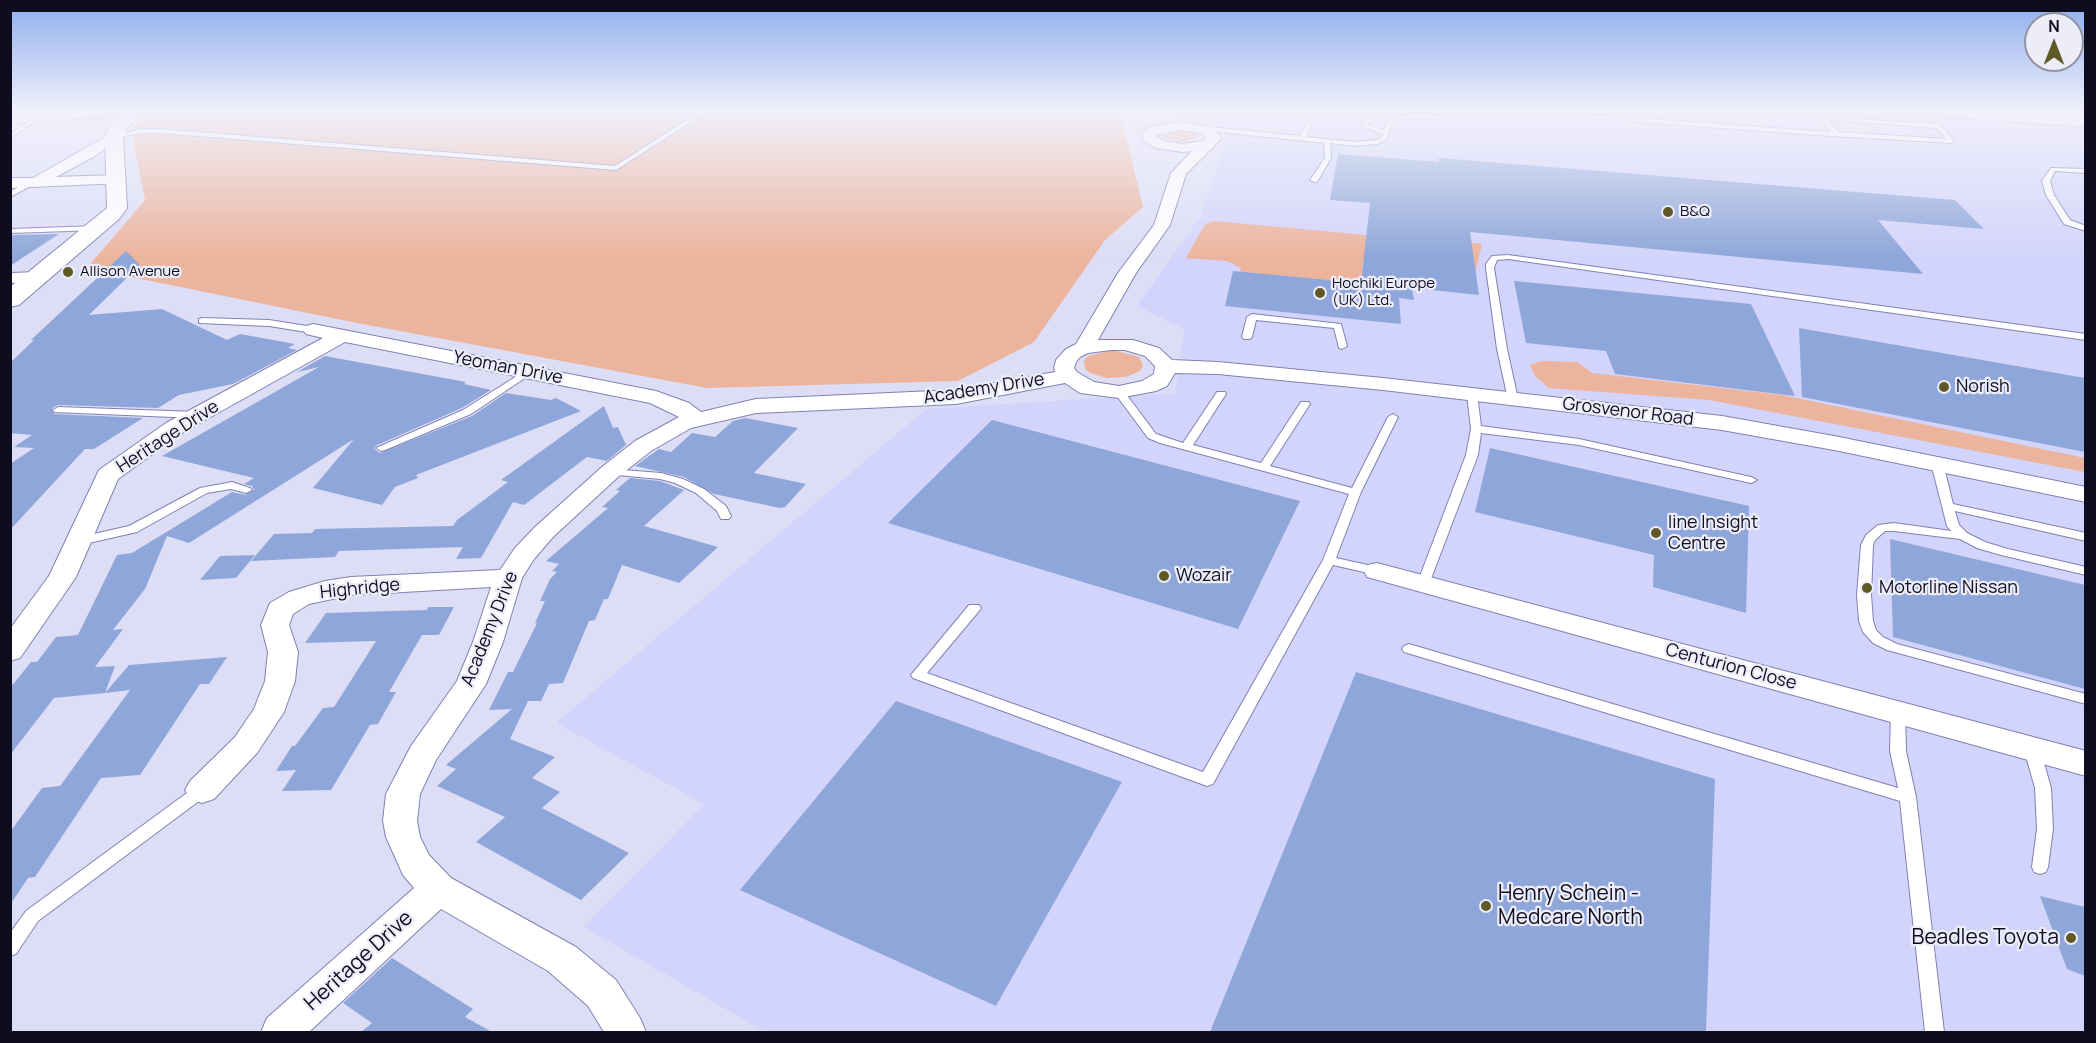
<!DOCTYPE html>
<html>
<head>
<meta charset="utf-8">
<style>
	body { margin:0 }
	#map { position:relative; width:2096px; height:1043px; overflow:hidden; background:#dddef6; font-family:Manrope,sans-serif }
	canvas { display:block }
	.frame { position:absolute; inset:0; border:12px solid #0e0d20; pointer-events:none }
	.north { position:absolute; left:2024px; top:12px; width:60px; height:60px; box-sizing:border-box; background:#ecedf8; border:2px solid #9393a2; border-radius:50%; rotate:0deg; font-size:16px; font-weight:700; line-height:24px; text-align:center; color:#0e0d20 }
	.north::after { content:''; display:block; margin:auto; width:21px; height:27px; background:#5e5926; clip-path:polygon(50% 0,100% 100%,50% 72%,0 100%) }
</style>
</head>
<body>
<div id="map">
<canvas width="2096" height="1043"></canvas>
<div class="frame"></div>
<div class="north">N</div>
</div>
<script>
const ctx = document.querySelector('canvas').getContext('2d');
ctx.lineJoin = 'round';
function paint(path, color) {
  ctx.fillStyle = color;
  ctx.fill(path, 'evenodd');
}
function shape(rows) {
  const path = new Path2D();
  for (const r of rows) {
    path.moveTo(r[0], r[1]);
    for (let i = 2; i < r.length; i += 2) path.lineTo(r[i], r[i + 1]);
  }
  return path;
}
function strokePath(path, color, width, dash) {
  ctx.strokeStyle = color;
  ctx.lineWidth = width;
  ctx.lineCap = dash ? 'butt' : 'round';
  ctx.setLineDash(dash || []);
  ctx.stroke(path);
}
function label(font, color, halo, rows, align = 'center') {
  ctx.font = font + ' Manrope,sans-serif';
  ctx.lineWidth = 4.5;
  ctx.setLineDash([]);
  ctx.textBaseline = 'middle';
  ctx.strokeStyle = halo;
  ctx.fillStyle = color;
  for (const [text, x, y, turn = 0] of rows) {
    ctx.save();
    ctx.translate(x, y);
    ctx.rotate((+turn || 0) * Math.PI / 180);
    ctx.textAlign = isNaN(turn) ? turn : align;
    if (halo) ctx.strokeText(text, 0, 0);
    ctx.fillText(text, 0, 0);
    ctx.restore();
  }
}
const built = shape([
	[1172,112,1890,112,2085,127,2085,1032,765,1032,584,927,704,804,556,723,926,409,1175,393,1184,329,1137,306,1200,217,1229,136]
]);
const green = shape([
	[147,112,1120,112,1143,207,1105,240,1034,342,958,381,707,388,357,323,87,268,145,200,132,134,194,128,132,128],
	[1568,112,1653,112,1657,119,1568,113],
	[1178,129,1195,132,1200,137,1182,142,1162,137,1163,133],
	[1215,221,1441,242,1446,240,1482,244,1476,270,1363,260,1361,283,1240,272,1241,268,1227,261,1186,258,1203,228,1207,223],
	[1113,350,1139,357,1143,366,1140,371,1126,377,1106,378,1090,373,1085,369,1084,360,1088,356],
	[1541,361,1577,362,1592,373,1782,395,2085,458,2085,472,1709,400,1549,388,1535,376,1530,365]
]);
const building = shape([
	[1338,154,1439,162,1439,158,1955,200,1984,229,1878,220,1923,274,1470,232,1479,295,1412,288,1414,300,1399,298,1401,324,1225,306,1233,271,1361,283,1370,203,1330,200],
	[59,234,10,266,10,235],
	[126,251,140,265,89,315,162,309,227,340,240,334,295,344,288,348,297,350,233,384,179,395,158,408,58,405,52,408,54,414,143,418,94,449,85,449,10,530,10,464,34,448,14,447,32,435,10,433,10,363,34,340,31,340],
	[1514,281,1751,304,1795,396,1615,374,1606,351,1526,343],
	[1799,328,2085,378,2085,452,1802,397],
	[325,356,466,382,464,384,491,390,462,408,375,446,374,449,380,453,472,416,506,393,551,400,556,398,581,411,416,475,418,478,395,487,382,505,313,488,354,439,189,543,167,536,145,589,113,630,123,629,95,667,115,666,105,693,54,698,10,755,10,688,31,662,37,662,56,637,78,635,117,555,132,553,232,492,245,495,254,490,252,486,244,484,254,478,162,456,319,367,297,372],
	[604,406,613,428,618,427,626,445,607,461,587,457,524,505,513,502,481,558,456,559,463,547,339,551,335,557,251,561,274,534,312,533,315,529,453,526,457,520,508,482,501,480],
	[745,418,798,428,754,473,806,484,785,507,780,508,714,494,684,477,635,466,659,449,671,452,692,433,715,437,733,421],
	[992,420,1300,501,1238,629,888,523],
	[1490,448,1749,506,1746,613,1653,587,1654,555,1475,512],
	[630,478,660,481,684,490,644,526,718,547,679,583,622,565,608,599,604,599,595,620,589,621,563,683,549,684,541,701,528,701,510,739,555,757,532,778,560,792,542,808,629,853,581,900,476,842,505,817,437,786,456,769,446,765,512,709,489,710,508,672,513,672,537,623,535,623,545,601,540,601,550,579,557,572,552,571,559,564,546,561,608,508,602,507,620,491,616,490],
	[1890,539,2085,585,2085,689,1893,637],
	[255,555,236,578,200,580,220,556],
	[428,607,454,607,439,635,422,635,389,692,396,692,378,724,370,725,331,790,282,791,296,770,276,771,292,746,295,746,323,708,334,707,376,641,305,643,326,613,427,610],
	[227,657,209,684,200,684,140,775,101,778,35,877,28,878,10,905,10,832,42,788,60,786,130,690,105,693,129,665],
	[1356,672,1715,779,1706,1032,1210,1032],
	[896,701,1122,782,996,1006,740,890],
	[2040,896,2085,907,2085,976,2067,969],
	[392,958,473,1009,465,1017,492,1032,361,1032,372,1023,343,1003]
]);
const lane = shape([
	[699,112,706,112,616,170,160,133,140,133,114,138,111,136,140,129,160,129,615,166,699,112],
	[1371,112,1377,112,1368,125,1384,130,1387,122,1396,116,1416,114,1453,116,1456,118,1453,120,1416,118,1398,120,1392,124,1387,139,1378,144,1355,146,1330,143,1331,158,1317,182,1314,182,1310,180,1325,158,1324,143,1200,130,1197,128,1200,126,1300,136,1306,124,1309,122,1312,124,1306,137,1355,142,1376,140,1382,137,1383,134,1361,126,1371,112],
	[1527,112,1549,112,1831,132,1819,119,1819,117,1939,124,1954,141,1951,143,1815,135,1530,114,1527,112],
	[1827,120,1937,128,1946,139,1839,132,1827,120],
	[34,117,39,118,10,139,10,134,34,117],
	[2051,168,2086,169,2085,173,2055,171,2050,181,2054,195,2070,220,2086,226,2086,231,2064,224,2046,195,2042,181,2051,168],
	[31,180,38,182,10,197,10,192,31,180],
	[96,226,99,226,99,230,10,233,10,229,96,226],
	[1508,255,2086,334,2086,340,1508,259,1497,260,1494,268,1507,349,1518,399,1513,402,1508,399,1497,349,1486,268,1486,264,1492,256,1508,255],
	[1252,314,1341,324,1347,346,1342,349,1339,348,1334,328,1256,320,1252,337,1250,339,1244,339,1242,337,1247,317,1252,314],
	[202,318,269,320,313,327,318,330,313,333,269,326,199,323,199,319,202,318],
	[528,369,533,372,531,374,471,414,385,450,381,451,376,448,463,410,528,369],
	[1119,389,1123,390,1156,434,1183,443,1217,392,1225,392,1226,394,1193,445,1261,463,1301,402,1309,402,1310,404,1270,466,1352,488,1388,417,1393,414,1398,417,1361,492,1336,558,1381,568,1383,571,1377,575,1333,565,1213,784,1207,786,913,678,911,675,969,605,979,605,981,608,979,611,927,673,1203,772,1323,560,1349,494,1160,443,1148,438,1114,392,1119,389],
	[1472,391,1477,394,1481,426,1579,439,1751,477,1757,480,1751,483,1579,445,1481,433,1478,455,1429,584,1428,587,1418,587,1417,584,1466,455,1471,429,1467,394,1472,391],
	[58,407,197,412,202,415,197,418,54,412,53,410,58,407],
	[1937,460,1943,463,1953,504,2086,533,2086,541,1955,511,1959,525,1967,533,1985,542,2008,549,2086,567,2086,575,2001,555,1977,548,1960,539,1894,531,1885,531,1875,540,1873,545,1871,595,1873,621,1876,630,1883,637,1897,644,2086,694,2086,704,1887,650,1873,643,1863,632,1859,621,1857,595,1861,545,1866,535,1878,525,1894,523,1951,531,1947,526,1931,463,1937,460],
	[610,469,661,473,683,479,704,489,726,506,731,516,729,519,721,519,717,511,696,493,675,483,660,479,606,474,604,472,610,469],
	[232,482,250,488,252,490,246,493,231,489,207,493,137,532,80,545,74,541,76,538,129,526,200,488,232,482],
	[1409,644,1898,788,1890,751,1891,712,1893,708,1898,707,1903,708,1905,712,1906,751,1916,797,1944,1032,1925,1032,1900,801,1404,652,1402,649,1404,646,1409,644],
	[2032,743,2037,745,2040,749,2051,788,2053,829,2048,867,2046,872,2040,874,2034,872,2032,867,2037,829,2035,788,2024,749,2027,745,2032,743],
	[201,785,207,787,209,791,207,795,38,921,16,954,10,956,10,933,26,911,195,787,201,785]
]);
const street = shape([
	[66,112,133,112,126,116,10,123,10,115,66,112],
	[1179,122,1210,127,1222,138,1186,174,1170,225,1136,273,1098,340,1133,340,1159,348,1172,360,1218,362,1383,378,1722,416,1834,436,2086,487,2086,502,1834,450,1722,430,1383,390,1218,374,1175,373,1167,386,1156,391,1119,398,1080,393,1065,383,956,404,756,413,691,428,651,451,618,477,553,537,534,559,522,578,503,642,486,684,436,760,420,794,417,821,420,837,429,855,451,878,576,947,616,980,640,1018,646,1032,604,1032,588,1006,548,971,441,909,309,1032,261,1032,267,1018,414,888,403,875,386,837,383,821,386,794,411,746,457,681,473,642,491,587,351,595,309,604,293,614,289,625,298,652,295,681,284,712,257,753,214,799,202,803,190,799,185,790,190,781,235,737,254,709,265,681,268,652,261,625,270,603,289,592,325,581,351,577,500,570,515,548,535,527,602,467,635,441,679,417,650,403,345,342,182,433,118,479,76,577,20,658,10,661,10,629,49,576,99,470,166,423,323,338,306,334,303,330,306,326,313,324,656,391,689,403,701,412,756,399,956,390,1055,372,1054,368,1056,360,1066,349,1076,344,1118,273,1154,225,1171,173,1192,151,1183,152,1155,148,1143,140,1142,133,1149,127,1179,122],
	[1179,130,1201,133,1206,138,1202,141,1183,144,1164,141,1155,136,1179,130],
	[1111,350,1125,350,1145,356,1155,366,1154,374,1142,381,1119,386,1094,382,1077,372,1074,368,1076,362,1080,357,1088,353,1111,350],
	[114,132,121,136,119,139,95,156,56,177,117,175,122,177,125,180,122,183,10,188,10,178,33,178,114,132],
	[39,272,45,273,48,277,45,281,10,283,10,273,39,272],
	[1377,563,2086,751,2086,776,1367,577,1364,571,1367,565,1377,563]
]);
const secondary = shape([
	[124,112,143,112,126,129,123,136,127,208,119,219,19,305,10,307,10,287,107,208,105,136,112,123,124,112]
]);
const primary = shape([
	[1937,112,2013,112,2086,117,2086,127,1946,117,1940,116,1937,112]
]);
const markers = [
	[1668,212,6,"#5e5926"],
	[68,272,6,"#5e5926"],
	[1320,293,6,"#5e5926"],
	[1944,387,6,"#5e5926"],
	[1656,533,6,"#5e5926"],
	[1164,576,6,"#5e5926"],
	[1867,588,6,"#5e5926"],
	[1486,906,6,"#5e5926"],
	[2071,938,6,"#5e5926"]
];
const farPoinames = [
	["B&Q",1680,212],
	["Allison Avenue",80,272],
	["Hochiki Europe",1332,284],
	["(UK) Ltd.",1332,301]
];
const streetNames = [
	["Yeoman Drive",508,368,11],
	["Academy Drive",984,389,-9],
	["Grosvenor Road",1628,412,7],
	["Heritage Drive",168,437,-33],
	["Highridge",360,589,-6],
	["Academy Drive",490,629,-68],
	["Centurion Close",1731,667,15]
];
const poiNames = [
	["Norish",1956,387],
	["line Insight",1668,523],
	["Centre",1668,544],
	["Wozair",1176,576],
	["Motorline Nissan",1879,588]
];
const nearPoinames = [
	["Henry Schein -",1498,894],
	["Medcare North",1498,918],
	["Beadles Toyota",2059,938,"right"]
];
const nearStreetnames = [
	["Heritage Drive",359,961,-42]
];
paint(built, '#d3d4fb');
paint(green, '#ecb49d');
paint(building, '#8ea6d9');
strokePath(lane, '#8180b5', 2);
strokePath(street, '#8180b5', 2);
strokePath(secondary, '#8180b5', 2);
strokePath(primary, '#8180b5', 2);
paint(lane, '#fff');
paint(street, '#fff');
paint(secondary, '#fff');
paint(primary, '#fff');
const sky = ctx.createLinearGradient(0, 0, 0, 258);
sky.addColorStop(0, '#8eaeee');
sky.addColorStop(0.43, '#f0f0fb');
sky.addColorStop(1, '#f0f0fb00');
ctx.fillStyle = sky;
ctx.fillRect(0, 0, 2096, 258);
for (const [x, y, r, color] of markers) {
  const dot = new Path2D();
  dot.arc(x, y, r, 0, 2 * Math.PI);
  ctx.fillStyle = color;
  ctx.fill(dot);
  strokePath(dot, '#ecedf8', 2);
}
label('15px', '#0e0d20', '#ecedf8', farPoinames, 'left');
label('18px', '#0e0d20', '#ecedf8', streetNames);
label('18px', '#0e0d20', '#ecedf8', poiNames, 'left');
label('21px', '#0e0d20', '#ecedf8', nearPoinames, 'left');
label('21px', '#0e0d20', '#ecedf8', nearStreetnames);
</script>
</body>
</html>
